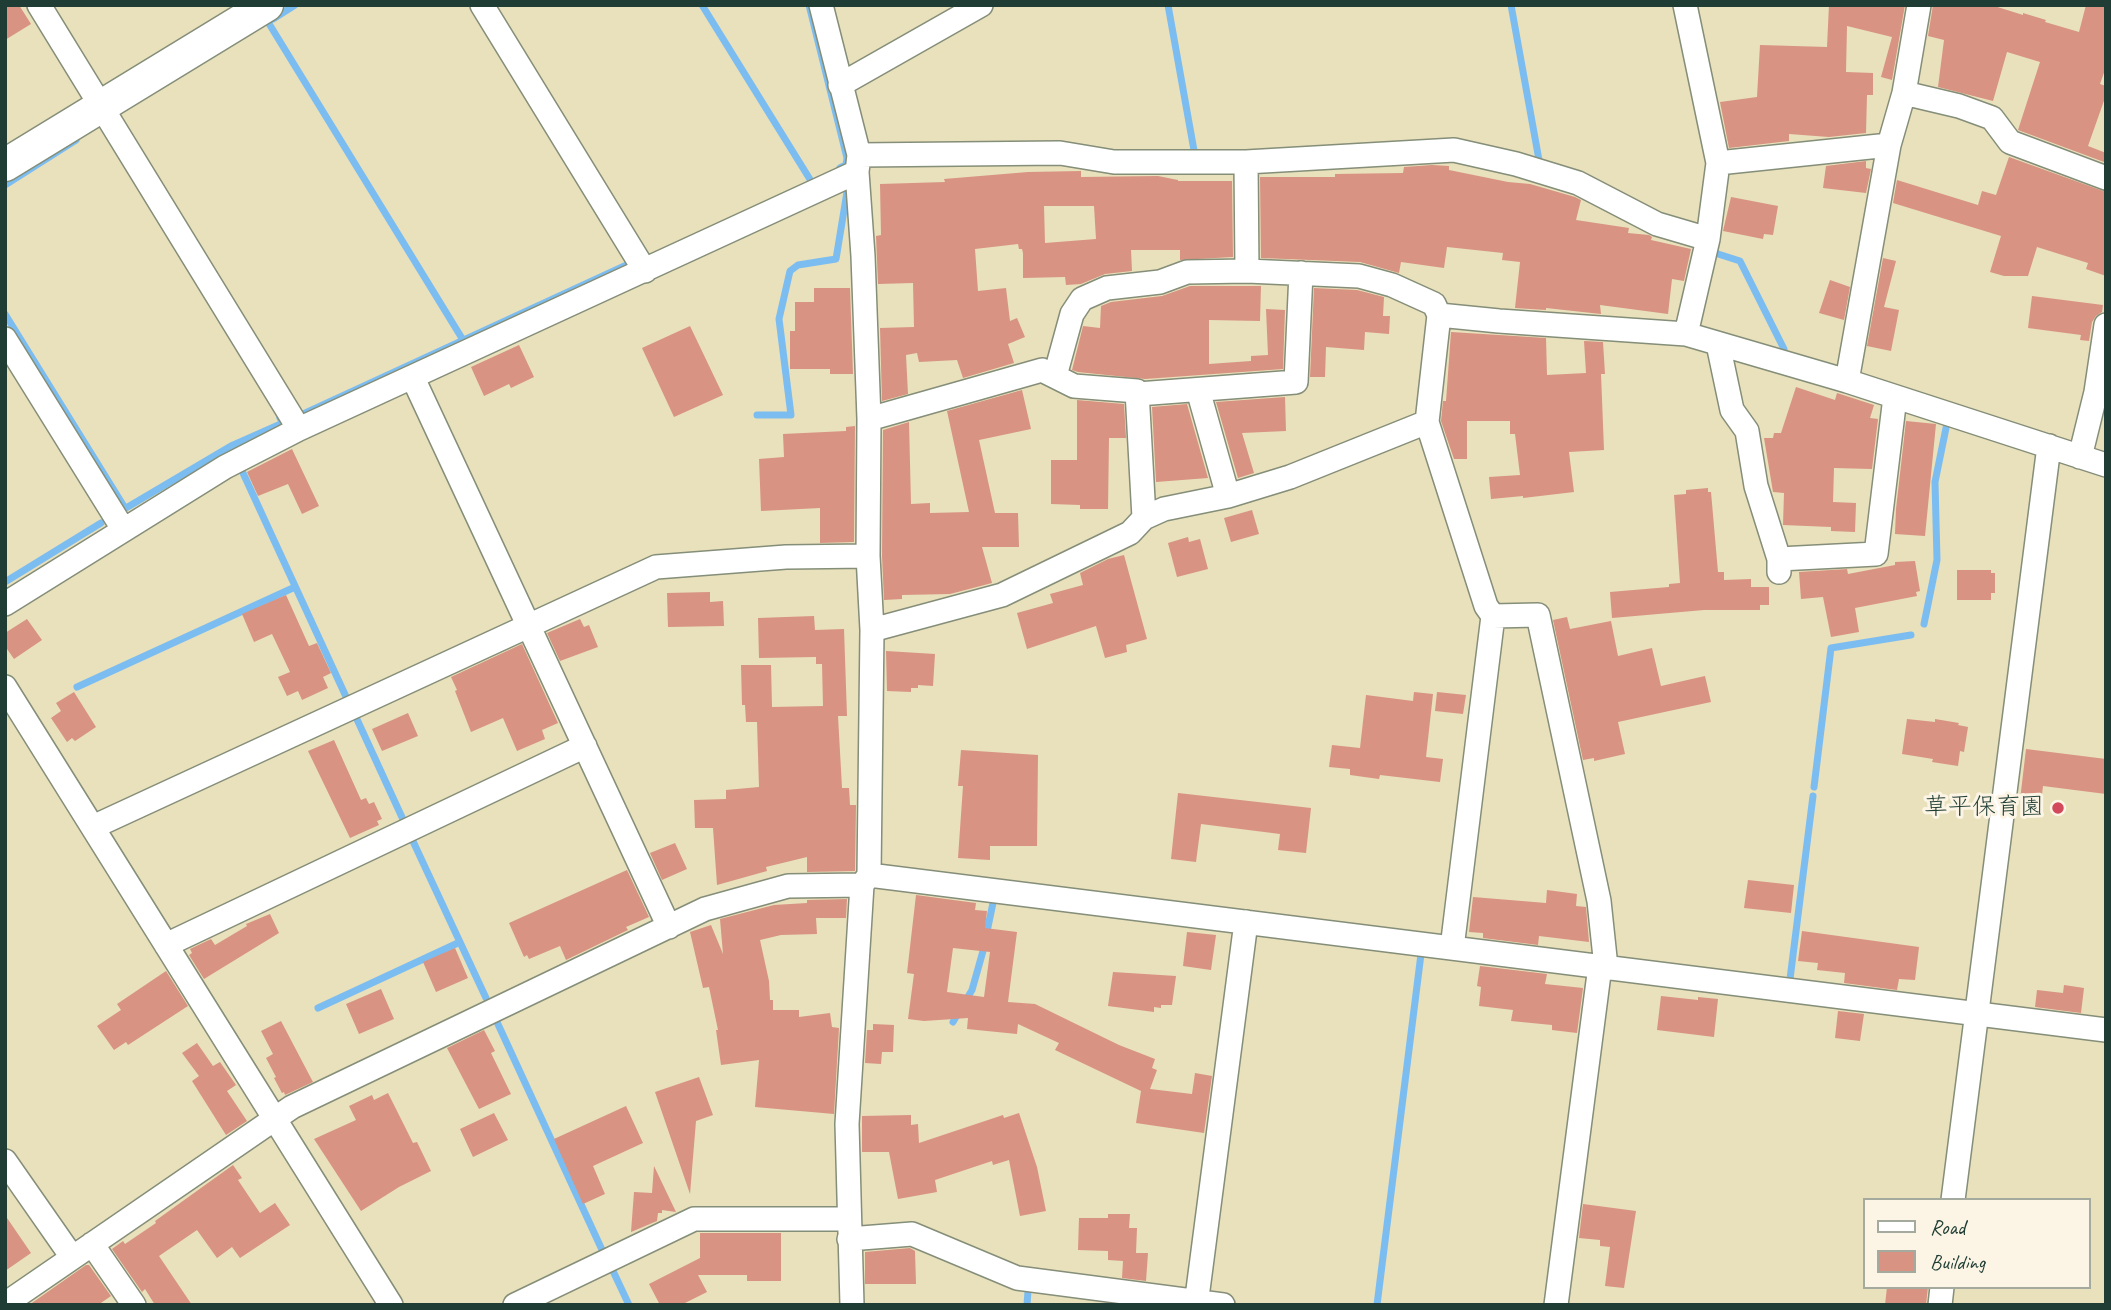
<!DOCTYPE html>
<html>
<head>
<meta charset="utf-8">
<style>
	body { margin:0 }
	#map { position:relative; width:2111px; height:1310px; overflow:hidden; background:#e9e0bc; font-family:Caveat,sans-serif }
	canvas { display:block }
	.frame { position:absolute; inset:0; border:7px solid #1f3d34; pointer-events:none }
	.legend { position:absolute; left:1863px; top:1198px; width:228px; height:91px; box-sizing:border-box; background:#fcf5e5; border:2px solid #a4ab9e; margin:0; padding:9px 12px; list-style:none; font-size:21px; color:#1f3d34 }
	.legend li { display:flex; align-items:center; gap:14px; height:35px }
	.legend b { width:35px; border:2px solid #a4ab9e }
</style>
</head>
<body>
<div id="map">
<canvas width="2111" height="1310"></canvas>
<div class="frame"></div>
<ul class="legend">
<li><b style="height:9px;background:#fff"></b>Road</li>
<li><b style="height:19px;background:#d89382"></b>Building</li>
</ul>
</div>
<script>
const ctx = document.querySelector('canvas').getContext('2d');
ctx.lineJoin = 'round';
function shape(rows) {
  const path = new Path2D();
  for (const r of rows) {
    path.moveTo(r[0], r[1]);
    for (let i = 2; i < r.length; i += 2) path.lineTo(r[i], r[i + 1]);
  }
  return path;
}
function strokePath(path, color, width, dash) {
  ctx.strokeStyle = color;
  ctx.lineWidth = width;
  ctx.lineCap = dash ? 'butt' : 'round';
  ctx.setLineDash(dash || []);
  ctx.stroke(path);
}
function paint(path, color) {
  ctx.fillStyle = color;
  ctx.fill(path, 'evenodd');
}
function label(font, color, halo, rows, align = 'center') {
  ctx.font = font + ' Caveat,"Klee One",sans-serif';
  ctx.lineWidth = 6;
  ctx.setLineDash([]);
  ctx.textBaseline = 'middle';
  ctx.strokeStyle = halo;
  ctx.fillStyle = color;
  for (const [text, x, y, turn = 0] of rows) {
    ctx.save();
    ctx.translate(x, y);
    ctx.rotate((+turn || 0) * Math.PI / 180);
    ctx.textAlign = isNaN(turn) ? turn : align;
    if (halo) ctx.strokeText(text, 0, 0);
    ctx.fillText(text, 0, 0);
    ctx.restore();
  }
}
const stream = shape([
	[702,5,811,181],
	[809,5,847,158,846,165,840,168],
	[1168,5,1195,156],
	[1511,5,1539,160],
	[273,19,295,5],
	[268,22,463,340],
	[5,185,76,140],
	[1715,253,1740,261,1784,349],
	[5,314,125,508],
	[301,415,631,263],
	[757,415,791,415,779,319,790,271,798,265,836,259,847,192],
	[243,473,348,701],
	[126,508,231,446,283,423,280,418],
	[5,582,101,523],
	[1924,624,1937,560,1935,482,1946,428],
	[77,687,295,587],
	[355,715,406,826],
	[1814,787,1831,648,1911,635],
	[411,837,486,998],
	[1790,979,1813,796],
	[318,1008,460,942],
	[497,1022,603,1252],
	[953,1022,972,990,983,951,994,898],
	[613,1271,629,1305],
	[1027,1305,1028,1291],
	[1377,1305,1421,954]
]);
const building = shape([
	[5,5,19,5,31,24,5,40],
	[1829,5,1905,5,1892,80,1881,77,1892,37,1847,26,1846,72,1873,73,1873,95,1867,95,1866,133,1829,137,1789,134,1789,141,1729,148,1720,102,1757,97,1760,45,1827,47],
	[1933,5,1991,5,2023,15,2023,13,2046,20,2045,22,2079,32,2086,5,2106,5,2106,67,2100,84,2106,86,2106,95,2088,146,2106,153,2104,162,2018,130,2040,62,2007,52,1993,101,1938,87,1944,40,1928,36],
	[2009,157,2106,192,2106,276,2086,269,2088,263,2037,247,2028,276,2004,276,1990,272,2001,236,1893,203,1897,180,1978,205,1982,191,1996,195],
	[1866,161,1866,168,1871,169,1866,193,1823,188,1826,166],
	[1432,165,1449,166,1449,170,1508,182,1530,184,1575,197,1581,200,1576,220,1629,228,1628,233,1649,235,1652,237,1651,240,1691,249,1684,281,1672,279,1668,314,1600,305,1601,314,1546,308,1546,310,1515,308,1520,262,1502,260,1503,253,1447,247,1444,268,1401,262,1399,273,1360,262,1261,258,1260,177,1335,177,1335,174,1403,173,1404,167],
	[1081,171,1081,177,1158,176,1178,180,1178,181,1232,181,1233,257,1180,260,1180,250,1131,250,1132,271,1105,274,1081,284,1066,285,1065,277,1023,278,1023,253,1022,249,1019,249,1018,244,975,249,978,291,1006,288,1010,321,1017,318,1025,337,1008,344,1014,363,963,378,957,360,919,362,917,353,906,355,908,394,882,401,880,328,914,327,913,283,878,284,876,236,881,235,880,184,945,182,944,179,1028,172],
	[1044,206,1094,206,1096,239,1045,243],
	[1731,197,1778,206,1773,235,1764,234,1763,239,1723,231],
	[1883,258,1896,261,1884,307,1899,310,1891,351,1867,346],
	[1830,280,1850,287,1844,320,1819,313],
	[1190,286,1261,286,1260,321,1209,320,1209,364,1251,361,1251,356,1268,355,1266,309,1285,310,1283,369,1145,379,1078,372,1072,370,1083,326,1100,328,1101,306,1111,302,1162,296],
	[814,288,850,288,853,374,830,374,830,369,790,369,790,331,795,331,795,302,814,302],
	[1314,288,1357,290,1384,297,1383,316,1390,316,1389,334,1365,332,1364,350,1326,347,1325,377,1310,377],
	[2032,296,2103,305,2102,312,2096,316,2092,322,2089,341,2080,340,2081,335,2028,328],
	[690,326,723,395,674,417,642,348],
	[1451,332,1546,338,1547,375,1586,373,1584,341,1603,342,1605,374,1601,374,1604,450,1569,452,1574,492,1523,498,1523,496,1491,499,1489,477,1520,475,1515,434,1510,434,1510,421,1467,421,1467,459,1454,459,1441,421,1443,401,1446,401],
	[519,345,534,377,511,388,509,384,484,396,471,367],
	[1796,387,1835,400,1837,393,1874,405,1870,418,1878,419,1872,469,1834,468,1833,502,1856,503,1855,532,1831,531,1831,527,1783,525,1784,493,1773,492,1764,438,1773,438,1774,433,1781,433],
	[1022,390,1031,429,979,440,995,513,1018,513,1019,547,982,547,992,583,950,594,902,595,902,599,884,600,882,556,883,430,909,422,911,504,930,503,930,513,969,512,947,411],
	[1285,397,1286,431,1242,433,1254,473,1238,478,1216,402],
	[1077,400,1124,404,1126,438,1109,438,1108,509,1080,509,1080,505,1051,504,1051,460,1077,460],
	[1187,404,1208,478,1156,482,1152,407],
	[1906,421,1936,424,1925,536,1895,534,1896,509],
	[855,426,854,542,820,543,820,508,761,511,759,459,784,457,783,434,846,431,846,427],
	[292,449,319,506,302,514,288,484,258,496,247,472],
	[1708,488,1708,492,1711,492,1718,572,1724,572,1724,580,1751,579,1751,587,1769,587,1769,605,1760,605,1760,610,1704,610,1612,618,1610,592,1669,587,1669,584,1680,583,1674,495,1686,494,1686,490],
	[1252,510,1259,534,1231,542,1224,518],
	[1188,537,1189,542,1200,539,1208,569,1177,577,1168,543],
	[1124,555,1147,639,1126,645,1127,652,1105,658,1096,626,1027,649,1017,613,1053,603,1050,594,1083,585,1080,573,1108,559],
	[1915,561,1920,591,1916,592,1917,596,1855,608,1859,632,1831,637,1823,597,1801,599,1799,572,1847,569,1848,574,1895,565,1895,562],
	[1957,570,1991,570,1991,573,1995,573,1995,593,1991,593,1991,600,1957,600],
	[710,592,710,602,723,601,724,626,668,627,667,593],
	[286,595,309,646,317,643,331,673,323,677,328,688,302,700,298,691,287,696,278,677,290,672,272,634,254,642,242,614],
	[814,616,815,630,844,629,847,716,838,716,842,788,849,788,850,805,856,805,855,871,807,872,807,857,766,867,767,871,717,885,713,828,695,828,694,800,726,799,726,790,759,787,757,722,746,722,745,705,742,705,741,665,771,665,772,707,823,706,822,664,816,664,816,657,759,658,758,618],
	[1567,617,1570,629,1611,621,1618,656,1652,648,1661,686,1705,676,1711,702,1618,722,1625,754,1594,761,1594,758,1583,760,1553,620],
	[27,619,42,640,14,659,5,646,5,633],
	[580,619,584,627,589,625,598,647,560,661,547,633],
	[522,644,558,723,542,730,545,739,517,751,503,718,471,732,455,691,457,690,451,677],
	[886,651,935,654,933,686,918,685,918,688,911,688,911,692,887,691],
	[74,692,96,727,75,741,72,738,67,742,51,718,61,711,56,703],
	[1414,692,1433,694,1426,757,1443,759,1440,782,1380,775,1379,779,1350,775,1350,769,1329,767,1332,745,1360,748,1366,695,1413,701],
	[1437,692,1466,695,1463,714,1435,711],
	[408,713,418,736,382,751,372,729],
	[1907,719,1935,722,1935,719,1959,723,1958,725,1968,727,1964,752,1960,751,1958,766,1932,762,1933,759,1902,754],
	[334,740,361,800,366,798,369,804,374,802,382,819,377,821,379,825,350,838,308,751],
	[2026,749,2106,759,2106,794,2043,786,2041,803,2020,800],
	[961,750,1038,755,1037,846,990,846,990,860,958,858,963,786,958,786],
	[1178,793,1311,808,1306,853,1278,850,1280,834,1201,824,1196,862,1171,859],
	[675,843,687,869,662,880,650,853],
	[627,870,649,917,626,927,628,930,566,960,560,946,529,959,527,955,524,957,509,923],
	[1748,880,1794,885,1791,913,1744,908],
	[1547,890,1577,894,1576,906,1586,907,1589,942,1539,936,1538,945,1483,938,1483,933,1469,932,1473,897,1546,903],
	[916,895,976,903,975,910,987,911,985,928,1017,932,1008,1002,1035,1004,1119,1045,1155,1059,1152,1068,1157,1070,1150,1089,1192,1094,1195,1073,1212,1076,1204,1133,1136,1123,1141,1091,1055,1050,1059,1043,1018,1024,1017,1034,967,1029,968,1018,924,1021,908,1019,914,974,907,973],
	[953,948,990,952,984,997,947,992],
	[847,899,846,918,816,918,817,934,781,935,760,940,769,981,770,1000,773,1000,773,1010,799,1010,799,1017,830,1013,832,1027,839,1028,834,1114,755,1107,759,1060,721,1065,716,1030,718,1030,709,987,703,988,690,932,711,925,723,954,720,919,774,905,807,903,807,900],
	[270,914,279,933,204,979,189,955,192,953,190,949,211,939,215,945,247,926,246,924],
	[1802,931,1919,947,1915,980,1899,979,1897,990,1844,983,1845,973,1817,970,1818,963,1798,961],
	[1187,932,1216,935,1211,970,1183,966],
	[455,948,468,978,436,992,423,962],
	[1480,966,1547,974,1545,984,1583,988,1577,1033,1552,1030,1552,1025,1511,1021,1513,1010,1479,1006,1481,987,1477,986],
	[166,971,188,1006,128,1045,126,1042,114,1050,97,1026,121,1010,117,1004],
	[1113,972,1176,976,1172,1005,1161,1005,1161,1008,1154,1007,1154,1012,1108,1006],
	[2064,985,2084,988,2081,1013,2035,1007,2037,990,2063,993],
	[381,989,394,1019,359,1034,346,1004],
	[1661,996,1698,1000,1698,997,1718,999,1714,1037,1657,1030],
	[1838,1011,1864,1014,1860,1041,1835,1038],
	[281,1021,313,1082,285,1095,284,1092,282,1093,274,1078,276,1077,266,1058,273,1054,261,1031],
	[873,1024,894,1025,893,1052,882,1052,881,1064,865,1063,867,1030,873,1030],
	[484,1030,495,1051,491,1053,511,1094,479,1109,447,1048],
	[197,1043,213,1066,220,1062,236,1085,227,1091,247,1121,226,1135,192,1081,199,1076,182,1053],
	[699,1077,713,1115,696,1121,690,1194,655,1092],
	[388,1093,413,1143,417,1142,431,1171,399,1187,361,1211,314,1139,356,1120,349,1106,372,1095,374,1100],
	[626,1106,643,1143,593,1166,605,1194,583,1204,554,1139],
	[494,1113,508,1140,473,1157,460,1129],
	[1019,1113,1037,1167,1046,1211,1020,1216,1009,1160,993,1165,992,1161,935,1180,937,1192,898,1199,889,1152,862,1152,862,1116,911,1115,911,1125,918,1124,919,1143,1003,1115,1004,1118],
	[233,1165,242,1178,238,1180,260,1213,275,1203,290,1225,240,1258,232,1247,217,1258,197,1230,159,1256,192,1305,155,1305,145,1289,142,1292,112,1249,123,1241,125,1244,156,1223,155,1221],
	[654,1166,676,1212,662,1210,662,1213,658,1213,657,1221,631,1232,634,1192,652,1193],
	[1583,1204,1636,1211,1624,1288,1605,1286,1610,1247,1600,1246,1600,1240,1579,1238],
	[1108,1214,1130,1214,1129,1228,1137,1228,1136,1253,1148,1253,1146,1281,1122,1278,1123,1261,1108,1260,1108,1251,1078,1250,1079,1218,1108,1218],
	[5,1215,31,1253,5,1271],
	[700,1233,781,1233,781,1281,747,1281,747,1275,698,1275,707,1292,681,1305,660,1305,649,1284,700,1258],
	[910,1248,915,1251,916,1284,865,1284,865,1252],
	[86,1265,89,1265,111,1296,98,1305,29,1305],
	[1887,1287,1928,1287,1926,1305,1885,1305]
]);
const street = shape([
	[39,5,299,429],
	[482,5,645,271],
	[821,5,859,155,857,172,863,256,869,419,868,556,872,630,869,875,862,885,847,1124,852,1305],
	[1685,5,1718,163,1708,239,1686,334],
	[840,85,981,5],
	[1904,93,1959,106,1992,118,2010,142,2106,178],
	[859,155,1060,153,1114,162,1246,162,1454,150,1516,164,1578,183,1657,224,1708,239],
	[1246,162,1247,271],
	[1718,163,1889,145],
	[5,339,123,529],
	[1718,344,1732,410,1747,431,1756,486,1779,559,1779,572],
	[1055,376,1072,314,1082,299,1107,288,1160,282,1187,272,1247,271,1359,276,1392,285,1434,304,1439,315],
	[413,378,669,927],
	[1847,381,1889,145,1904,93,1919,5],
	[1198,390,1228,496],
	[1138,394,1296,382,1301,273],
	[869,419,1042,370,1074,386,1137,391,1144,518],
	[2080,457,2096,392,2106,325],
	[1779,559,1876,554,1895,397],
	[5,604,225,467,299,429,857,172],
	[872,630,1002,595,1130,533,1144,518,1164,509,1228,496,1290,477,1427,422],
	[5,687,391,1305],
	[93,827,656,567,786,557,868,556],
	[869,875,2106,1030],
	[166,945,585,746],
	[1452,948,1493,616],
	[1606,967,1599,901,1538,615,1493,616,1486,606,1427,422,1439,315,1499,321,1686,334,1847,381,2106,465],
	[5,1161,72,1257],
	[1953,1200,2049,446],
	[849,1239,912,1234,1017,1278,1223,1305],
	[92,1244,134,1305],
	[5,1304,292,1107,705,909,788,886,862,885],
	[515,1305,694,1219,849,1219],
	[1196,1305,1246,922],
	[1556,1305,1600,966],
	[1940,1305,1942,1287]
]);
const secondary = shape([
	[5,165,267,5]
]);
const markers = [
	[2058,808,7,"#d1495b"]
];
const poiNames = [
	["草平保育園",2044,808]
];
strokePath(stream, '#7cbdf1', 7);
paint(building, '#d89382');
strokePath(street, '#848e78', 26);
strokePath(secondary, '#848e78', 35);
strokePath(street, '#fff', 23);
strokePath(secondary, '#fff', 32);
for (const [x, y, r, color] of markers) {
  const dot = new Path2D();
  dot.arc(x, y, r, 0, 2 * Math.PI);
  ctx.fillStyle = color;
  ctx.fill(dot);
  strokePath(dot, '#fcf5e5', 2.5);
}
label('24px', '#1f3d34', '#fcf5e5', poiNames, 'right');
</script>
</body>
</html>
